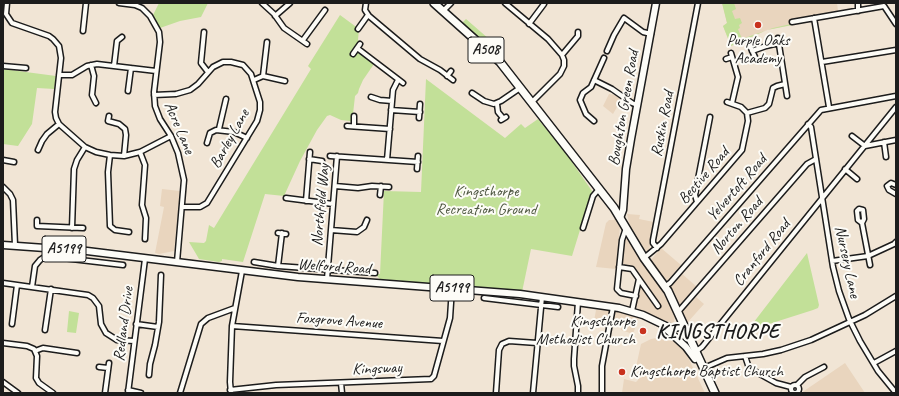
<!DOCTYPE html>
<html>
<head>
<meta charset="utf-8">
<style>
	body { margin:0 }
	#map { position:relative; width:899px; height:396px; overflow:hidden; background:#f1e5d5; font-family:Caveat,sans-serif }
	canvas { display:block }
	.frame { position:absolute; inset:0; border:4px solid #1c1c1c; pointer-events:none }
</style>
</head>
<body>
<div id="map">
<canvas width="899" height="396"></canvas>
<div class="frame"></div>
</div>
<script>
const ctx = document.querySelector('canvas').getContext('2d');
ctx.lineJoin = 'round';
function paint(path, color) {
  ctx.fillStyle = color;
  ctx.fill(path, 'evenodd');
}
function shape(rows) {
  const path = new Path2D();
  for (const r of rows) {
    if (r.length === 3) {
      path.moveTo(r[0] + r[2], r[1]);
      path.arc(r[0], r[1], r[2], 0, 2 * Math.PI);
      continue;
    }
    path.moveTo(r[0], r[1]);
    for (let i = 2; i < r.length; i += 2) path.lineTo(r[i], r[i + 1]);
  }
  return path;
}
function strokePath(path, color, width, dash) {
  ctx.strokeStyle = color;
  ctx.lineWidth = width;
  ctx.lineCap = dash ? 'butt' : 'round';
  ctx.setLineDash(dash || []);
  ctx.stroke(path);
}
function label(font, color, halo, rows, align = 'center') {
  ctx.font = font + ' Caveat,sans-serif';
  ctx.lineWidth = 4;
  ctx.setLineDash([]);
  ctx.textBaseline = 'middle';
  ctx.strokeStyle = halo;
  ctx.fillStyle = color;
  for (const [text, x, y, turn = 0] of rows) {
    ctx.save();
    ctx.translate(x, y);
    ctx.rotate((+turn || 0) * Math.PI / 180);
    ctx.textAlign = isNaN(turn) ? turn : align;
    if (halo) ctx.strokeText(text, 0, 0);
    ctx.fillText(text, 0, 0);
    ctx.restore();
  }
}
const built = shape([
	[722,3,837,3,838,11,791,19,792,25,767,30,731,46,723,26,727,23],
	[609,94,616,95,621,100,613,114,603,106],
	[162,189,180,191,174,251,159,254,155,253,164,207,160,206],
	[627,214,640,215,639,219,654,222,649,251,647,252,645,251,630,227],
	[615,217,620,227,616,269,596,267,606,223,609,220,614,220],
	[629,238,663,292,675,316,674,322,668,325,645,312,638,309,635,304,641,280,630,265,622,264,625,239],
	[661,248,681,265,667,281,664,281,651,260],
	[681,273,697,287,679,308,668,288],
	[696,297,704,304,687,323,682,312],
	[596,310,614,311,639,317,633,334,621,330,622,326,594,321],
	[666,336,674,340,685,351,705,393,622,393,624,379,636,382,638,380,639,368,636,367,641,344,651,339],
	[845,363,865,393,802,393,804,391]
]);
const green = shape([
	[159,3,208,3,201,17,180,21,160,28,153,15],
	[722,3,734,3,736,9,732,11,735,19,740,18,742,23,739,25,740,28,738,29,742,39,773,28,791,24,792,25,767,30,731,46,723,26,727,23],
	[340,15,359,29,358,40,360,42,351,53,359,51,361,54,366,58,368,58,374,64,363,80,359,89,358,93,355,96,352,123,350,121,341,120,330,115,327,116,317,130,300,161,284,196,265,194,243,262,222,259,222,261,219,262,199,259,189,242,204,243,206,241,209,225,214,228,311,69,308,66],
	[466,19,489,39,485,43,462,23],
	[3,69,56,76,54,89,37,88,32,124,18,146,3,144],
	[426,79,505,138,521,124,525,128,538,119,565,152,592,191,572,256,531,249,522,292,380,279,375,274,380,274,384,191,421,192],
	[807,253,819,305,818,308,813,310,747,331],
	[69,311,79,313,76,333,67,332]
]);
const street = shape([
	[7,3,6,14,12,23,49,36,53,39,59,46,61,58,55,112,56,118,59,124,85,147,96,152,110,155,124,156,140,152,171,136],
	[119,3,135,5,142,8,150,16,159,32,160,42,154,92,155,106,160,119,171,136,178,153,184,180,177,262],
	[262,3,274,14,284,28,307,44],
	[366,3,365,10,369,16,420,59,440,70,453,80],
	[505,3,548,39,562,55,564,60,564,66,560,74,531,103],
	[858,3,858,11],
	[443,11,451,3],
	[275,16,290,3],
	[814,18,829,107],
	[792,22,884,6,896,24],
	[529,24,544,4],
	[358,29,368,15],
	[83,31,86,3],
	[204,32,201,63,208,72],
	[778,38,787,96],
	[303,40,325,10],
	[749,44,755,57],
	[357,48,403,83],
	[607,51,614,35,624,18,643,32,651,34],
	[752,51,766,46,779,43],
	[731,53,738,77,732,103],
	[353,54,360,44],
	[562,55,578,36,578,32],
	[726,59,732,57],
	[822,62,896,50],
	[91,65,94,76,92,95,96,103],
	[3,66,26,68],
	[114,66,117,41,122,37],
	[59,75,72,75,87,66,97,64,156,71],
	[263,76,267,42],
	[447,76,451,71],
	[254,80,263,76,285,81],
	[594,80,612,89,632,103,637,105],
	[128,91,131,68],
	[472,93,484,101,494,104,501,101,520,88],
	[154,95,176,94,190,90,198,84,213,67,223,62,231,62,243,65,251,74,260,102,260,110,257,121,207,203,200,207,182,207],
	[371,97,380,100,392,101],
	[497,104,498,112,503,118],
	[391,110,420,112],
	[747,113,765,108,769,104,773,88,777,86,785,84],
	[109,116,108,121,119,124,125,129,126,135,124,156],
	[419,118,420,104],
	[501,120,506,117],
	[594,121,586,114,580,100,583,93,591,87,604,58],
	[808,124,811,127,833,267,839,291,849,319,860,341,878,371,896,393],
	[347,126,390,129],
	[354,126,354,116],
	[219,129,226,99],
	[852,136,865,146,896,140],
	[884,142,886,157],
	[207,143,210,133,216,130,234,132,247,138],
	[38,150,42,141,47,134,59,124],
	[140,152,145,165,142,205,146,218,145,239],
	[110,155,108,172,110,226,115,230,129,232],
	[330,156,418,162],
	[309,159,322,161],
	[3,160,14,162],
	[387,160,393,90,398,80],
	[417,169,418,156],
	[845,169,857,179],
	[896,185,891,183,887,186,889,190,896,194],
	[335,186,358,188,372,186,389,187],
	[3,187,10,194,13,200,15,245],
	[380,195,381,186],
	[286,198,333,204],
	[306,201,310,152],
	[697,202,695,195,710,117],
	[37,220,37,226,83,228],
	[862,223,864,219,863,210,859,209,857,211,858,220,862,223,870,265],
	[72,228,74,169,77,160,85,147],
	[583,228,593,196,599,189],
	[626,228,622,240,617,289,621,293,636,296],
	[331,230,357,232,364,227,367,220],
	[278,233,286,234],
	[657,248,653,243,653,240,698,3],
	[644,258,661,244,742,150,748,121,747,113,741,107,727,102],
	[832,261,868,256,894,244,896,242],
	[254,262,278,266,375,273],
	[278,266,282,233],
	[619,267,632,269,639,279,632,311],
	[327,279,337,156],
	[639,279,658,306],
	[3,283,88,295,93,298,99,306,101,324,106,333,117,340,134,341],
	[32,287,35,266,40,260,46,256,123,265],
	[664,287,670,283,821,110,896,96],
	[484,298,558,307],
	[678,312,807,164,816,159],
	[12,324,17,285],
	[136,324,158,327],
	[232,326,443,341],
	[45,330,51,289],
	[3,343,27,346,34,349,37,356,36,378,39,383,53,393],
	[35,351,43,348,77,353],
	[695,352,702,347,896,107],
	[745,356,749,368,776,383,791,387],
	[874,363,896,351],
	[99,367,108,368],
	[704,368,727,358,763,354,781,350,811,340,865,315,896,296],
	[149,375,150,364,155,345,159,322,161,275],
	[3,382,18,393],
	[341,383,342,393],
	[795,389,4],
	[797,385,805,377,824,367],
	[128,390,141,393],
	[230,390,276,385,431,379,434,376,450,318,452,288],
	[105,393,109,363],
	[128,393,145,259],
	[180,393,201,324,208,318,235,308],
	[231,393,230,382,232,326,242,271],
	[496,393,499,350,502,344,509,341,537,343],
	[533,393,542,297],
	[578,393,578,386,574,366,574,359,578,302],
	[602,393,602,366,613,307]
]);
const secondary = shape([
	[620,218,623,210,626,169,631,139,656,3]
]);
const primary = shape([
	[3,245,87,251,298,277,520,294,619,308,643,315,668,327,673,328,681,327,686,329],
	[663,326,686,347,695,359]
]);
const highway = shape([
	[434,3,500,62,614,208,644,258,668,291,715,393]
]);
const markers = [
	[758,25,4,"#c8321e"],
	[643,331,4,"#c8321e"],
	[622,372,4,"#c8321e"]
];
const shields = [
	[486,50,36],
	[64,249,44],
	[452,288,44]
];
const shieldNames = [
	["A508",486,50],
	["A5199",64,249],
	["A5199",452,288]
];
const poiNames = [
	["Purple Oaks",758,41],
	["Academy",758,59],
	["Kingsthorpe",635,322,"right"],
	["Methodist Church",635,340,"right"],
	["Kingsthorpe Baptist Church",630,372,"left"]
];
const streetNames = [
	["Boughton Green Road",624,108,-80],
	["Ruskin Road",663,124,-79],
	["Acre Lane",179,128,67],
	["Barley Lane",230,139,-61],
	["Bective Road",704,176,-49],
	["Yelvertoft Road",737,188,-49],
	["Northfield Way",321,205,-85],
	["Norton Road",737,226,-49],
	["Cranford Road",762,253,-51],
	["Nursery Lane",847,262,78],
	["Welford Road",334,267,4],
	["Foxgrove Avenue",339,321,4],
	["Redland Drive",124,324,-83],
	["Kingsway",377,369,-2]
];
const parkNames = [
	["Kingsthorpe",486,192],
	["Recreation Ground",486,210]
];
const districtNames = [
	["KINGSTHORPE",718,333]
];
paint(built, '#e9d5be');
paint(green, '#c2e098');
strokePath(street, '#1c1c1c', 7);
strokePath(secondary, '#1c1c1c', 9);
strokePath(primary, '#1c1c1c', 9);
strokePath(highway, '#1c1c1c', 10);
strokePath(street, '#fdfcf7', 4);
strokePath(secondary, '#fdfcf7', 6);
strokePath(primary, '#fdfcf7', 6);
strokePath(highway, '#fdfcf7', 7);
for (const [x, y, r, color] of markers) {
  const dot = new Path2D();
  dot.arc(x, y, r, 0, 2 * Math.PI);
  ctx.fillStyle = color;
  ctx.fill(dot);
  strokePath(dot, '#fdfcf7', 1.5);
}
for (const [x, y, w] of shields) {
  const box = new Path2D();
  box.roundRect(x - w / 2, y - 13, w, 26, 3);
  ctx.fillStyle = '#fdfcf7';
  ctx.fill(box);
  strokePath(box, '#1c1c1c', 1);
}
label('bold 15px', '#1c1c1c', null, shieldNames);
label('16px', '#1c1c1c', '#fdfcf7', poiNames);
label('16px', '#1c1c1c', '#fdfcf7', streetNames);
label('16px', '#4e5741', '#fdfcf7', parkNames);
ctx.letterSpacing = '1px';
label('bold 20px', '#1c1c1c', '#fdfcf7', districtNames);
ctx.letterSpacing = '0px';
</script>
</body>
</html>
